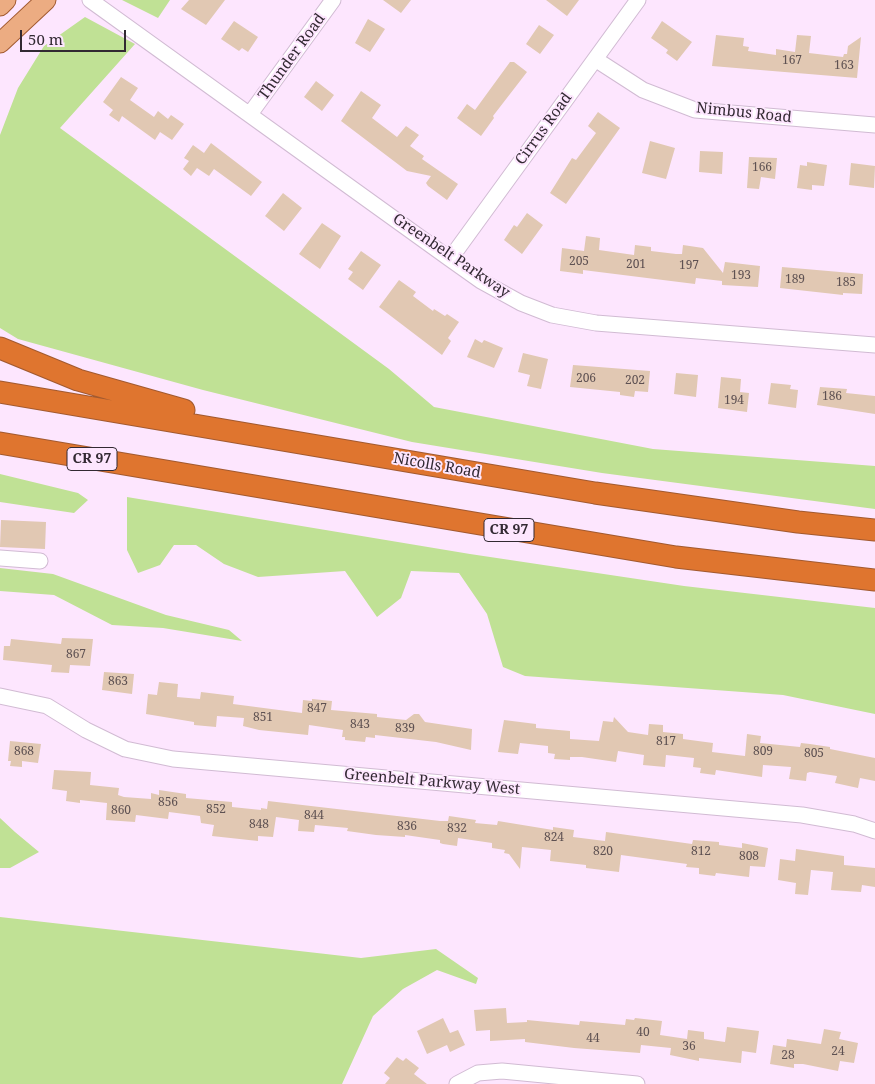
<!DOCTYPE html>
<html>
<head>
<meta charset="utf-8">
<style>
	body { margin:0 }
	#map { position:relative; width:875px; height:1084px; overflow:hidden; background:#fde6fe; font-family:"Noto Serif",serif }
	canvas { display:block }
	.scale { position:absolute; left:20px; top:30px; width:106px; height:22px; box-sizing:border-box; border:2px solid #322932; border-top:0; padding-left:6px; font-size:15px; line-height:18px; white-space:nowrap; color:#322932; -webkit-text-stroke:4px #fde6fe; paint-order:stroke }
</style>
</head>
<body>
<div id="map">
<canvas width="875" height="1084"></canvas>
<div class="scale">50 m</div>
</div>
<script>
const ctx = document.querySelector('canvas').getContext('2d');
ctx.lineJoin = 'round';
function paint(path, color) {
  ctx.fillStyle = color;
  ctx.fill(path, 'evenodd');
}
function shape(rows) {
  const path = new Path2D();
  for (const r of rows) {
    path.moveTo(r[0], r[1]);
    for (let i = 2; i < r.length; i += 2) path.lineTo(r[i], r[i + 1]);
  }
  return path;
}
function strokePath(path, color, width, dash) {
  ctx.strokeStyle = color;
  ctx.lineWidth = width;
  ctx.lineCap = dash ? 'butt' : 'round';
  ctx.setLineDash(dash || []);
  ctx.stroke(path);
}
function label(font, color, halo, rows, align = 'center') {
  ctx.font = font + ' "Noto Serif",serif';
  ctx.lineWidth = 4;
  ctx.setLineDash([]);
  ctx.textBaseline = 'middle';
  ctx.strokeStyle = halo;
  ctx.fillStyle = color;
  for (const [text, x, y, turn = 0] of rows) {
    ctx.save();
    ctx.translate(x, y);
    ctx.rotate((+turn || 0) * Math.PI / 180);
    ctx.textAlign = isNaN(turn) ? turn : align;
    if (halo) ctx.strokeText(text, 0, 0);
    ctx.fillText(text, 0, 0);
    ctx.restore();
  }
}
const green = shape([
	[122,0,170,0,158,18],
	[85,17,135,44,60,128,389,369,434,407,653,449,875,466,875,509,602,473,412,442,203,390,18,339,0,328,0,135,18,88,44,46],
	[0,474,78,493,88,500,74,513,0,502],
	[127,497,470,554,684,586,875,608,875,714,783,695,525,676,503,667,487,614,459,573,411,571,401,598,377,617,345,571,258,577,224,564,196,545,174,545,160,565,138,573,127,550],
	[0,568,53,574,166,615,229,630,242,641,163,628,112,625,54,595,0,591],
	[0,818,15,832,39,852,10,868,0,868],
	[0,917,361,958,436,949,478,978,476,984,437,970,403,989,373,1016,342,1084,0,1084]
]);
const building = shape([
	[189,0,225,0,206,25,181,9],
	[383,0,411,0,401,13],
	[546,0,579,0,567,16],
	[368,19,385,29,370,52,355,43],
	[234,21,258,37,248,52,242,48,239,51,221,39],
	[662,21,692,42,677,61,666,53,668,50,651,38],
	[539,25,554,35,540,54,526,44],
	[716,35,744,38,743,46,749,47,748,51,776,55,776,49,795,52,797,35,811,36,809,53,843,57,844,54,847,54,848,46,861,37,857,78,712,66],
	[510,62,514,62,527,72,493,116,494,118,481,136,457,118,467,104,475,110],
	[121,77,138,88,130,100,154,117,158,111,168,119,171,115,184,124,172,140,160,132,155,140,122,116,119,122,109,115,113,110,103,102],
	[316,81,334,95,322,111,304,97],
	[361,91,381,105,372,118,397,137,406,126,419,135,410,146,424,156,422,159,458,184,447,200,428,186,426,183,431,176,407,171,341,121],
	[598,112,620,128,566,204,550,193,572,158,576,160,596,133,588,126],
	[650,141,675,148,666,179,642,173],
	[211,143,262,182,251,196,214,169,209,176,197,168,191,176,183,169,189,161,184,158,193,145,204,153],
	[700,151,723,152,722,174,699,172],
	[749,157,777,158,775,179,761,177,759,189,747,188],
	[807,162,827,165,824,186,812,185,812,190,797,188,800,165,807,166],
	[851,163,875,166,874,188,849,185],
	[283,193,302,208,284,231,265,216],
	[527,213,543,225,522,254,504,240,514,225,517,227],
	[322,223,341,236,320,269,299,254],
	[586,236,600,238,599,250,634,255,635,245,651,247,651,251,676,254,682,254,683,245,703,248,723,273,725,262,760,266,758,287,722,285,722,281,696,278,695,284,583,270,583,274,560,271,562,248,584,251],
	[361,251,381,265,363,290,348,279,353,272,348,269],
	[782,267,863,274,862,294,843,293,843,295,780,288],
	[399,280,416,292,413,296,433,311,434,309,445,316,447,314,459,322,448,338,451,341,442,355,379,307],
	[475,339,482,343,484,340,503,348,494,368,467,357],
	[523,353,548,359,541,389,527,386,530,375,518,372],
	[573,365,650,371,648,392,635,391,634,397,620,395,620,392,570,387],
	[676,373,698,375,696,397,674,394],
	[721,377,741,379,740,392,749,393,747,412,718,408],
	[771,383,791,385,790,389,798,390,796,408,768,404],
	[820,387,847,389,846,393,875,396,875,414,817,405],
	[1,520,46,522,45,549,0,547],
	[62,638,93,639,90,666,70,665,69,673,51,672,52,665,3,660,4,646,10,646,11,639,61,644],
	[104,672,134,674,132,694,102,690],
	[159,682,178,684,177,697,200,699,201,692,234,696,233,704,302,713,303,700,312,701,312,699,332,701,331,710,377,714,377,717,406,720,414,714,419,714,425,722,472,729,471,750,436,742,375,735,375,738,366,737,365,742,345,740,345,737,342,737,343,730,309,725,308,735,259,730,243,726,244,718,217,716,216,727,194,725,194,722,146,714,148,694,157,695],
	[614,717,628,732,648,735,649,724,663,725,663,732,683,734,683,739,713,743,712,752,745,756,747,734,761,736,760,743,800,747,801,743,810,744,830,747,830,749,875,758,875,781,860,778,858,788,835,783,837,776,810,772,807,773,806,781,789,779,791,767,763,765,762,777,716,770,715,775,700,773,701,768,693,767,694,758,666,755,665,767,643,765,644,755,618,751,616,762,582,757,570,757,570,760,554,759,555,754,548,753,548,746,520,743,518,754,498,752,504,720,536,724,536,728,570,731,570,739,599,741,603,721,613,722],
	[10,741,41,744,38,763,22,761,22,767,10,766,11,761,8,761],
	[54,770,91,772,90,785,119,788,118,795,124,797,151,799,151,793,159,795,159,790,186,794,186,798,232,802,232,807,261,810,261,808,267,809,268,801,440,821,448,821,449,816,476,820,475,823,497,825,498,821,553,830,553,827,574,830,573,837,605,841,606,832,692,844,693,840,719,842,719,845,742,848,742,843,768,848,765,867,750,866,749,877,716,873,715,876,699,874,699,868,686,867,687,864,621,855,619,872,586,868,586,865,550,861,551,850,522,847,520,869,509,854,504,853,505,850,492,848,492,843,458,838,457,846,443,844,440,843,440,840,405,835,405,837,376,835,347,831,348,828,315,825,314,832,298,831,299,820,276,817,273,837,258,836,258,841,212,836,214,825,201,823,200,816,169,812,168,819,136,815,135,822,106,820,107,803,80,800,80,803,66,801,67,791,52,789],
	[796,849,844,856,844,865,875,868,875,887,862,885,861,892,831,890,833,872,811,870,808,895,795,894,796,883,778,880,780,859,795,861],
	[506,1008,507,1023,527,1022,527,1020,579,1025,580,1021,625,1025,626,1019,634,1020,635,1018,662,1021,660,1035,687,1039,688,1030,704,1032,704,1039,725,1042,727,1027,759,1031,756,1053,742,1051,741,1063,699,1058,699,1061,670,1055,671,1048,641,1045,640,1053,574,1048,525,1042,525,1039,490,1041,490,1030,476,1031,474,1010],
	[443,1018,450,1033,458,1030,465,1045,450,1052,447,1045,427,1054,417,1031],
	[824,1029,841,1032,839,1039,858,1043,854,1063,840,1061,838,1071,803,1064,794,1064,794,1068,770,1064,773,1045,786,1047,787,1039,821,1044],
	[397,1057,403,1061,406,1058,419,1068,414,1074,427,1084,385,1084,390,1078,384,1073]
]);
const minor = shape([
	[90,0,450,259,481,281,521,303,552,315,596,323,875,345],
	[595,59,643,90,695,110,875,125],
	[250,114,333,0],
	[450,259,638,0],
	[0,558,40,561],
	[0,696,47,706,86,730,125,749,173,759,802,815,854,824,875,831],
	[457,1084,478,1073,502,1071,637,1084]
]);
const major = shape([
	[0,6,6,0],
	[0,43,46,0]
]);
const highway = shape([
	[0,348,78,380,184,410],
	[0,392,595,493,798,522,875,530],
	[0,443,676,557,875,580]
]);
const numberNames = [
	["167",792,61],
	["163",844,66],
	["166",762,168],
	["205",579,262],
	["201",636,265],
	["197",689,266],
	["193",741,276],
	["189",795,280],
	["185",846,283],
	["206",586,379],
	["202",635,381],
	["186",832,397],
	["194",734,401],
	["867",76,655],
	["863",118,682],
	["847",317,709],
	["851",263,718],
	["843",360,725],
	["839",405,729],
	["817",666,742],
	["868",24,752],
	["809",763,752],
	["805",814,754],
	["856",168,803],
	["852",216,810],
	["860",121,811],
	["844",314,816],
	["848",259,825],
	["836",407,827],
	["832",457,829],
	["824",554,838],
	["820",603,852],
	["812",701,852],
	["808",749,857],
	["40",643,1033],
	["44",593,1039],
	["36",689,1047],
	["24",838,1052],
	["28",788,1056]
];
const shields = [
	[92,459,50],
	[509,530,50]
];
const shieldNames = [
	["CR 97",92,459],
	["CR 97",509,530]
];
const streetNames = [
	["Thunder Road",292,57,-54],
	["Nimbus Road",744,113,6],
	["Cirrus Road",544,129,-54],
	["Greenbelt Parkway",451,256,34],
	["Nicolls Road",437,466,10],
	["Greenbelt Parkway West",432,782,5]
];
paint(green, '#c0e195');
paint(building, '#e1c8b3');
strokePath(minor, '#d1bbd3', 17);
strokePath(major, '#a25a30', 21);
strokePath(highway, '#a25a30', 23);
strokePath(minor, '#fff', 15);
strokePath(major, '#ecac82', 19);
strokePath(highway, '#df752f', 21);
label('12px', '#5e5152', null, numberNames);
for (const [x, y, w] of shields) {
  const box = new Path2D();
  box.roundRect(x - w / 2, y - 11.5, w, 23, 4);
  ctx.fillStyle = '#fde6fe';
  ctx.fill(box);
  strokePath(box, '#322932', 1);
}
label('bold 14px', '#322932', null, shieldNames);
label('15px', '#322932', '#fde6fe', streetNames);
</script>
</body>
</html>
